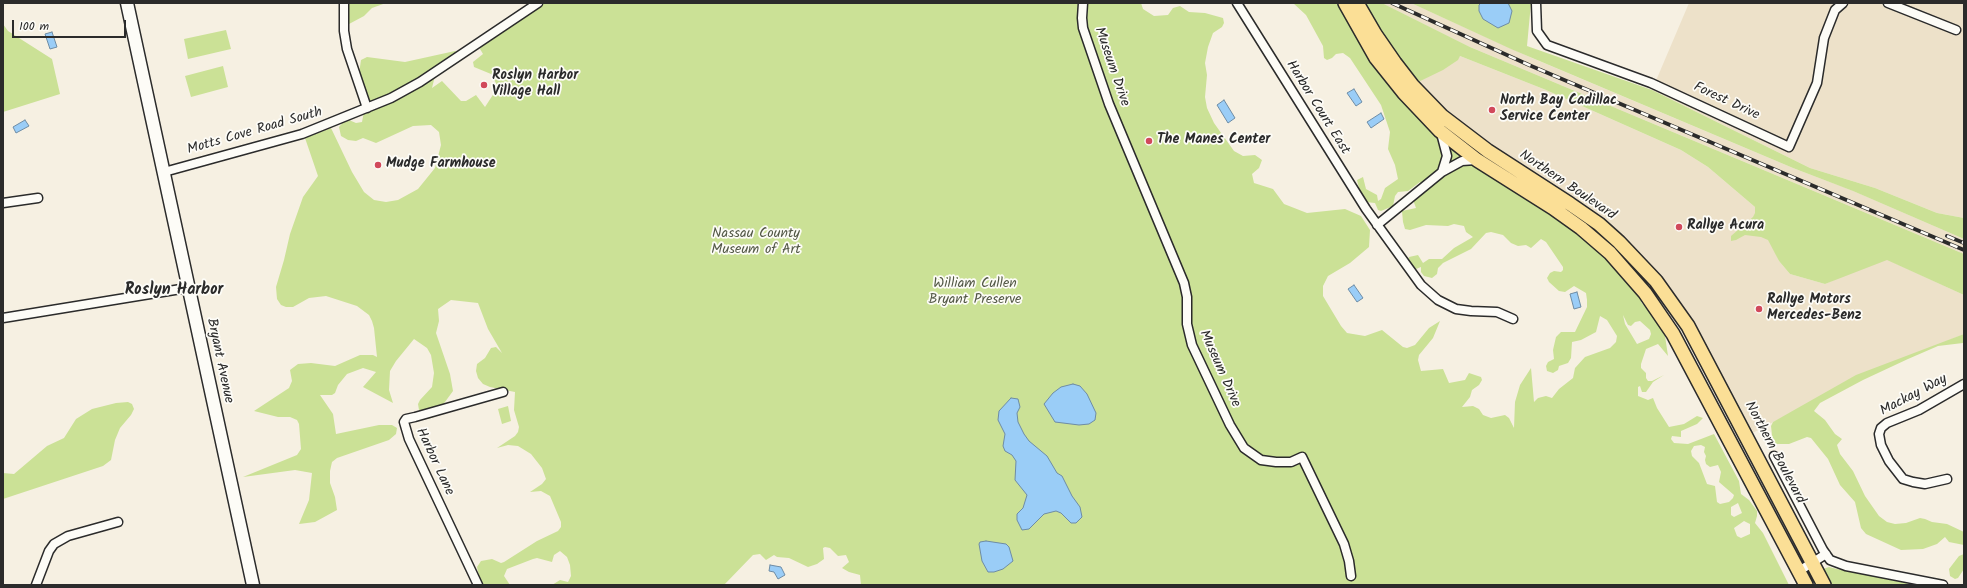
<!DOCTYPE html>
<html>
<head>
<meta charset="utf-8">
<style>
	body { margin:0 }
	#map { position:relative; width:1967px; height:588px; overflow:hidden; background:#f6f0e2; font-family:Kalam,sans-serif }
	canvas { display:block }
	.frame { position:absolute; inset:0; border:4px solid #2b2b2b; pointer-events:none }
	.scale { position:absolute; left:12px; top:20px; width:114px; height:18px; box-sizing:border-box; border:2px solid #2b2b2b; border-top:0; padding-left:5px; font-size:12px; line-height:14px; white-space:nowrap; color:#2b2b2b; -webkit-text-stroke:3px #fdfcf7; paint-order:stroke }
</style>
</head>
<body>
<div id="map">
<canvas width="1967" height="588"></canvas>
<div class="frame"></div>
<div class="scale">100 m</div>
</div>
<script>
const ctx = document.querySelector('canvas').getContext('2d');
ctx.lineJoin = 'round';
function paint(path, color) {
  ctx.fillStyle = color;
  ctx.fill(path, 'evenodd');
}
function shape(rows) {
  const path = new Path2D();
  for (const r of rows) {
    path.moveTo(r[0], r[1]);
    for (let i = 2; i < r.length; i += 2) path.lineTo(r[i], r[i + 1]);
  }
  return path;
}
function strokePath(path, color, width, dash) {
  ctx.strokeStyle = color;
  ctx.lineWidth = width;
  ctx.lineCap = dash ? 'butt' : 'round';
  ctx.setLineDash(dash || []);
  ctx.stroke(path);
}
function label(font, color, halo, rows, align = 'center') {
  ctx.font = font + ' Kalam,sans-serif';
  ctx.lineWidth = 3.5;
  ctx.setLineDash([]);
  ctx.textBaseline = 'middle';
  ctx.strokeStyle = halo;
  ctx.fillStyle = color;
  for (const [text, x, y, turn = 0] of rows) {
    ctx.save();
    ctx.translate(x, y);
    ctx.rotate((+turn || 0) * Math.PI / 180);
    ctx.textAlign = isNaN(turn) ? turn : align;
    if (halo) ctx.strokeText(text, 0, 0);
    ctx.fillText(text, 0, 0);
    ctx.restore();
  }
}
const built = shape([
	[1382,3,1411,3,1532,58,1793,168,1851,190,1964,239,1964,254,1470,47],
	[1689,3,1964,3,1964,218,1937,213,1875,188,1810,168,1652,90],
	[1460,56,1546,90,1681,150,1708,167,1755,207,1779,261,1790,274,1825,284,1884,258,1964,295,1964,334,1851,381,1747,436,1688,326,1619,242,1512,168,1412,85]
]);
const green = shape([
	[344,3,386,3,372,8,364,16,349,24,343,19],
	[538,3,1141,3,1143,9,1154,16,1168,15,1173,8,1180,6,1189,12,1205,13,1223,18,1224,23,1222,27,1213,33,1208,47,1205,63,1207,75,1205,97,1207,108,1214,123,1234,151,1243,156,1255,155,1262,160,1259,168,1252,174,1254,183,1273,189,1284,204,1307,213,1345,209,1361,216,1370,230,1369,247,1350,263,1328,276,1323,286,1323,296,1341,326,1347,333,1365,336,1382,330,1403,347,1407,348,1415,345,1429,328,1440,321,1433,338,1419,355,1418,360,1421,371,1443,369,1449,383,1465,380,1469,373,1481,377,1482,380,1479,385,1472,390,1470,397,1462,407,1473,406,1479,409,1483,415,1491,418,1505,415,1509,418,1514,428,1515,402,1520,385,1531,368,1534,402,1538,398,1546,396,1552,398,1559,389,1573,378,1575,368,1585,357,1610,348,1616,342,1617,336,1607,320,1600,316,1596,332,1581,340,1572,342,1571,358,1568,363,1559,366,1558,370,1553,373,1547,371,1546,366,1548,362,1554,359,1553,350,1556,337,1561,332,1575,332,1587,307,1587,300,1586,293,1574,286,1565,292,1559,291,1549,282,1547,278,1550,273,1554,271,1561,272,1563,270,1563,267,1546,242,1541,239,1531,248,1526,245,1518,246,1511,243,1503,235,1491,232,1486,233,1471,249,1443,263,1438,268,1437,274,1432,278,1424,276,1421,272,1421,267,1416,269,1412,266,1408,260,1409,257,1418,255,1423,263,1429,259,1442,259,1454,248,1473,237,1466,232,1464,226,1454,224,1448,226,1426,225,1410,230,1405,229,1403,222,1402,211,1416,208,1413,200,1421,184,1420,182,1408,191,1398,192,1395,196,1393,206,1381,211,1378,210,1375,203,1366,202,1360,192,1357,180,1363,177,1366,189,1377,195,1378,201,1381,199,1385,188,1398,179,1395,165,1388,149,1390,132,1381,105,1350,58,1343,53,1336,54,1332,58,1327,60,1324,58,1323,46,1306,15,1293,3,1345,3,1425,117,1581,228,1642,297,1641,302,1664,329,1668,356,1658,344,1646,349,1641,364,1641,368,1646,373,1646,378,1648,381,1652,381,1664,375,1653,382,1646,392,1642,392,1640,386,1638,387,1638,396,1648,400,1653,398,1657,408,1669,427,1684,424,1697,416,1703,418,1697,424,1681,431,1681,437,1672,436,1671,439,1674,443,1688,444,1714,434,1739,481,1741,494,1749,500,1757,511,1757,516,1755,523,1763,533,1789,585,861,585,860,575,849,572,842,568,849,562,846,555,838,556,830,548,825,547,823,548,824,559,817,564,808,567,789,558,777,557,774,555,766,560,760,554,753,555,724,585,552,585,560,580,568,582,571,576,570,565,567,557,560,551,554,555,552,562,537,558,533,559,507,569,504,576,510,585,481,585,477,567,481,561,492,559,501,563,504,562,537,541,558,531,561,527,561,522,550,496,541,491,530,492,542,484,546,479,542,468,531,454,518,446,508,445,497,448,515,436,518,432,519,427,514,410,515,392,490,387,483,384,478,378,476,371,477,364,485,358,491,348,496,347,502,353,488,329,478,303,451,300,438,309,439,321,436,333,450,374,453,391,434,417,428,419,424,418,419,410,418,404,420,400,432,387,434,373,431,355,427,348,414,339,396,361,390,371,389,390,393,403,363,387,376,372,363,368,347,374,338,385,335,393,332,395,320,395,333,414,336,434,379,425,392,425,397,428,396,434,389,440,337,458,332,462,330,471,330,483,335,497,337,510,315,522,299,524,309,500,312,473,295,470,243,477,297,455,301,449,299,424,297,420,290,417,278,417,254,411,289,388,292,381,290,370,298,364,311,363,335,366,360,355,373,355,377,357,374,328,372,321,369,315,357,306,326,296,309,298,293,307,286,307,281,305,277,299,276,287,284,260,290,234,303,197,318,176,305,138,331,128,352,172,364,192,374,200,386,202,398,200,418,189,435,168,441,145,439,132,431,125,413,126,376,143,363,138,356,141,348,140,341,136,339,127,345,120,349,120,356,123,362,122,365,106,359,74,361,60,367,57,405,62,455,51,458,53,436,72,432,88,442,81,461,101,466,101,476,95,485,107,498,87,491,74,474,67,473,62,483,54,480,49,481,44],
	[1623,315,1628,325,1631,326,1635,322,1640,321,1650,330,1651,334,1649,339,1637,344,1625,324],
	[1701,445,1705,447,1704,452,1706,456,1705,460,1706,464,1710,467,1718,465,1721,472,1719,482,1734,495,1733,498,1729,502,1720,504,1717,502,1715,486,1707,484,1699,463,1692,456,1691,451,1694,446],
	[1738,503,1742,513,1734,517,1731,515,1731,507],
	[1744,521,1750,524,1750,534,1741,538,1737,536,1734,528],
	[1357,3,1382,3,1470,47,1964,254,1964,295,1887,260,1825,284,1790,274,1779,261,1768,240,1761,237,1745,235,1736,240,1731,241,1731,236,1753,217,1755,213,1755,207,1708,167,1681,150,1546,90,1460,56,1458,60,1443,70,1412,85],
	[1411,3,1531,3,1527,46,1652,90,1810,168,1875,188,1937,213,1964,218,1964,239,1853,191,1793,168,1511,49],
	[3,24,8,31,52,59,60,94,3,112],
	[226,30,231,49,188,59,184,39],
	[223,66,228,87,191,97,185,76],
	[1964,334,1963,343,1938,346,1908,359,1863,380,1820,403,1814,411,1825,420,1835,434,1842,439,1837,445,1840,454,1853,471,1865,496,1879,516,1887,522,1895,524,1906,523,1920,518,1925,519,1932,522,1947,524,1964,532,1964,545,1949,542,1945,537,1937,544,1923,549,1901,550,1866,534,1861,528,1855,502,1840,485,1828,459,1811,438,1807,437,1789,444,1773,444,1771,426,1773,422,1856,375],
	[128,402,132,404,134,409,131,415,120,428,115,440,111,460,103,466,3,499,3,473,14,474,47,446,64,438,76,419,92,409,116,403],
	[508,406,511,421,502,424,498,409],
	[1964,554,1964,569,1958,578,1955,579,1950,576,1949,569,1959,556],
	[1829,567,1837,569,1916,585,1827,585,1820,570]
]);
const water = shape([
	[1481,3,1508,3,1512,11,1509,23,1498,28,1483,19,1479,11,1479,5,1481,3],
	[52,32,57,47,50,49,45,34,52,32],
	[1354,89,1362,102,1356,106,1347,93,1354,89],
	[1224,100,1235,118,1228,123,1217,105,1224,100],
	[1381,113,1384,119,1371,128,1367,122,1381,113],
	[25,120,29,126,16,133,13,127,25,120],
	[1354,285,1363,298,1357,302,1348,289,1354,285],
	[1577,292,1581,307,1574,309,1570,294,1577,292],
	[1073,384,1080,386,1087,394,1096,413,1095,420,1089,424,1079,425,1055,422,1044,404,1053,393,1061,387,1073,384],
	[1011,398,1018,399,1020,407,1017,413,1018,422,1024,434,1029,441,1047,456,1057,473,1062,476,1072,496,1080,507,1082,517,1076,523,1071,523,1061,513,1056,511,1044,514,1029,529,1022,530,1017,520,1017,514,1023,508,1027,495,1015,480,1016,461,1012,455,1005,451,1003,446,1005,434,998,420,999,411,1011,398],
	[986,541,1006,544,1009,547,1013,561,1003,569,994,572,988,572,982,561,979,544,980,542,986,541],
	[770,565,781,567,785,575,778,579,774,572,769,571,770,565]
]);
const minor = shape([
	[344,3,344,31,347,49,367,108],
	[1083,3,1082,18,1083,28,1109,104,1184,283,1187,297,1187,324,1192,345,1230,425,1244,448,1261,460,1276,462,1291,462,1302,457,1344,544,1349,561,1351,576],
	[1237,3,1366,209,1421,285,1438,300,1456,309,1471,311,1497,312,1513,319],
	[1536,3,1537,31,1547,45,1651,83,1789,147,1817,83,1824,38,1835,10,1843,3],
	[1888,3,1956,30],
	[1441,133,1447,156,1442,172],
	[164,172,302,134,391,98,420,82,538,3],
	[3,203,38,198],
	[1377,225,1442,172,1462,161,1476,160],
	[3,318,187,288],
	[1774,456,1823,550,1830,560,1846,566,1943,585],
	[1947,479,1925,484,1913,482,1903,479,1889,461,1881,445,1879,434,1881,428,1887,423,1919,410,1964,384],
	[1799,571,1826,554],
	[36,585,49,551,54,544,68,536,118,522],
	[478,585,409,439,404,422,406,419,415,417,503,392]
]);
const secondary = shape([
	[127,3,253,585]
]);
const primary = shape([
	[1345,3,1376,58,1404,93,1440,131,1477,160,1553,208,1581,228,1610,253,1645,293,1673,334,1806,585],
	[1357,3,1375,34,1395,63,1412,85,1442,116,1488,151,1570,204,1599,224,1619,242,1656,281,1688,326,1824,585]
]);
const rail = shape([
	[1392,3,1529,65,1964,250],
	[1947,236,1964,243]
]);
const markers = [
	[484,85,4,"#d1495b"],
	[1492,110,4,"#d1495b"],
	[1149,141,4,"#d1495b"],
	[378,165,4,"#d1495b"],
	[1679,227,4,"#d1495b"],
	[1759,309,4,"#d1495b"]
];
const streetNames = [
	["Museum Drive",1111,67,71],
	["Forest Drive",1726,102,25],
	["Harbor Court East",1317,108,58],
	["Motts Cove Road South",255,132,-16],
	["Northern Boulevard",1567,186,34],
	["Bryant Avenue",219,361,78],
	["Museum Drive",1219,369,66],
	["Mackay Way",1914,396,-28],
	["Northern Boulevard",1774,453,62],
	["Harbor Lane",434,462,65]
];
const poiNames = [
	["Roslyn Harbor",492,77],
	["Village Hall",492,93],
	["North Bay Cadillac",1500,102],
	["Service Center",1500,118],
	["The Manes Center",1157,141],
	["Mudge Farmhouse",386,165],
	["Rallye Acura",1687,227],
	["Rallye Motors",1767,301],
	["Mercedes-Benz",1767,317]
];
const parkNames = [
	["Nassau County",756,235],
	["Museum of Art",756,251],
	["William Cullen",975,285],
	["Bryant Preserve",975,301]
];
const quarterNames = [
	["Roslyn Harbor",174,291]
];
paint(built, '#ede1c9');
paint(green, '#cbe196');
paint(water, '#9acdf7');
strokePath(water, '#6e8ca5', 1);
strokePath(minor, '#2b2b2b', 11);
strokePath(secondary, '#2b2b2b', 15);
strokePath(primary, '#2b2b2b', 16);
strokePath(minor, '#fdfcf7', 8);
strokePath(secondary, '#fdfcf7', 12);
strokePath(primary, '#fbdf96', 13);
strokePath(rail, '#2b2b2b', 4);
strokePath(rail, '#fdfcf7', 2.5, [8]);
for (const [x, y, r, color] of markers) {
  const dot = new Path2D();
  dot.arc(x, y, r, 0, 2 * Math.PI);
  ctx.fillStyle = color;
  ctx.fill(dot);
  strokePath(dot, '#fdfcf7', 1.5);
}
label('14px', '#2b2b2b', '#fdfcf7', streetNames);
label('bold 14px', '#2b2b2b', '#fdfcf7', poiNames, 'left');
label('14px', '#535846', '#fdfcf7', parkNames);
label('bold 16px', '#2b2b2b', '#fdfcf7', quarterNames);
</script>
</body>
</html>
